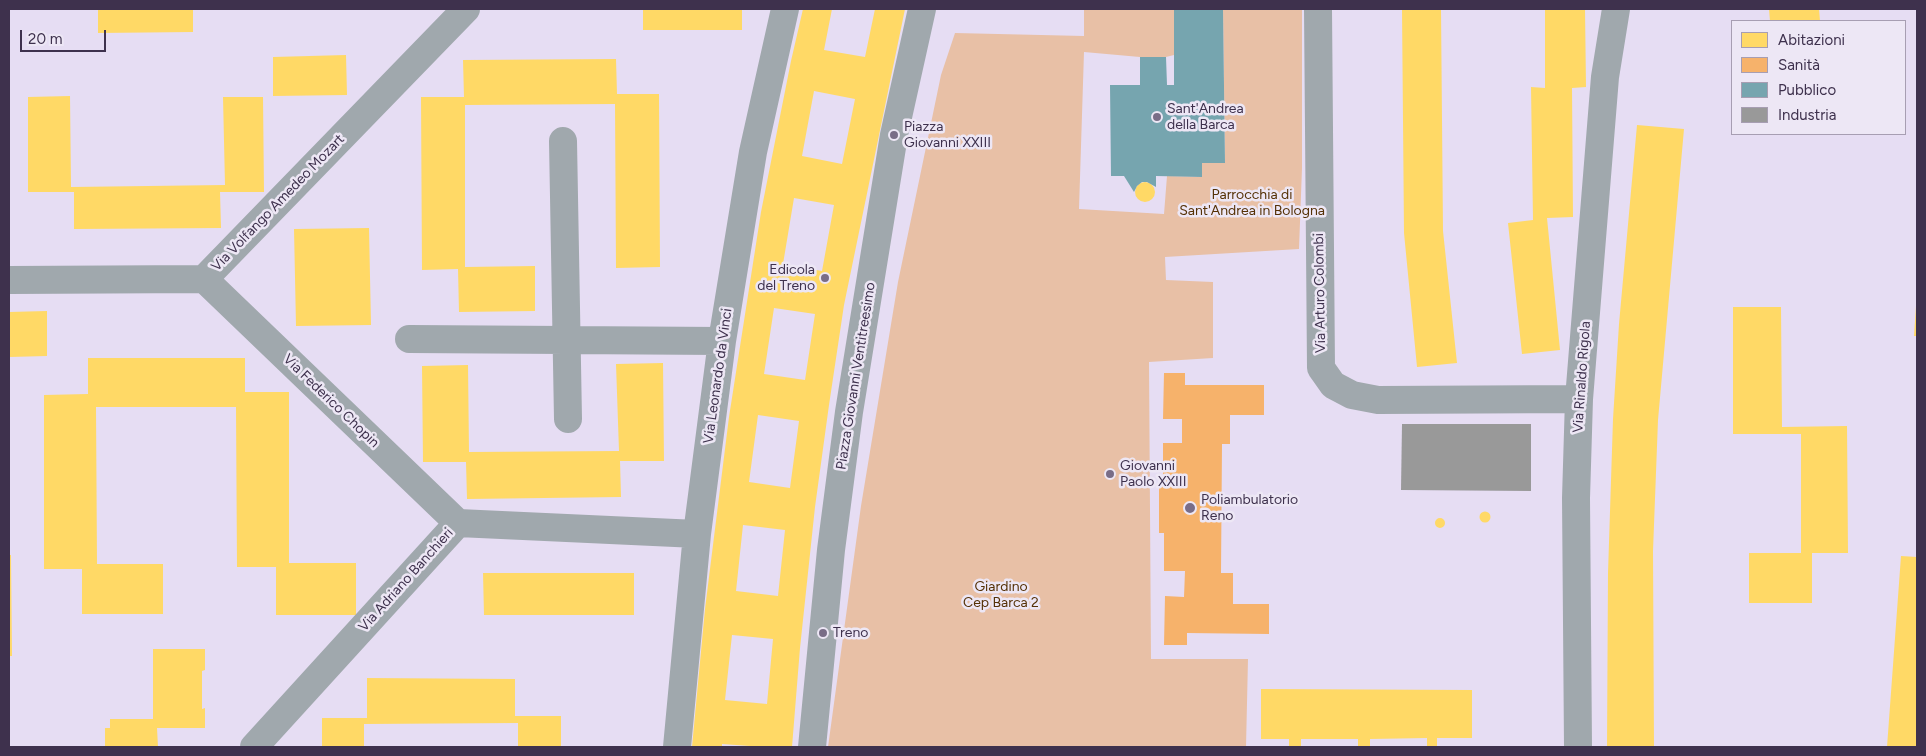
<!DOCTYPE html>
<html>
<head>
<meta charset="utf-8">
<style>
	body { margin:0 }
	#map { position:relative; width:1926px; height:756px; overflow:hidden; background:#e6ddf3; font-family:Figtree,sans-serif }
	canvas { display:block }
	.frame { position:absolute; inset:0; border:10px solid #3e314d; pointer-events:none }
	.legend { position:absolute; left:1731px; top:20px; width:175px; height:115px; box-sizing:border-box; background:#ede7f5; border:1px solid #a79eb2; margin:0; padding:6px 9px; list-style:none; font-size:15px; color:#3e314d }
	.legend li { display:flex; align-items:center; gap:10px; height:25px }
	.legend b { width:25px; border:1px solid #a79eb2 }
	.scale { position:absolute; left:20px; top:30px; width:86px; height:22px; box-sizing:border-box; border:2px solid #3e314d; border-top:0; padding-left:6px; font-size:15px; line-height:18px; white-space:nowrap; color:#3e314d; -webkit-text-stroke:4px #ede7f5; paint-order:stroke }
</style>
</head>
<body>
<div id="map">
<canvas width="1926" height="756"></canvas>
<div class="frame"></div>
<ul class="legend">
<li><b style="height:14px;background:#ffd966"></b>Abitazioni</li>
<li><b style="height:14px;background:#f6b26b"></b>Sanità</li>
<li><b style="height:14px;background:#76a5af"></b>Pubblico</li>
<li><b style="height:14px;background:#999"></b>Industria</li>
</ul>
<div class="scale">20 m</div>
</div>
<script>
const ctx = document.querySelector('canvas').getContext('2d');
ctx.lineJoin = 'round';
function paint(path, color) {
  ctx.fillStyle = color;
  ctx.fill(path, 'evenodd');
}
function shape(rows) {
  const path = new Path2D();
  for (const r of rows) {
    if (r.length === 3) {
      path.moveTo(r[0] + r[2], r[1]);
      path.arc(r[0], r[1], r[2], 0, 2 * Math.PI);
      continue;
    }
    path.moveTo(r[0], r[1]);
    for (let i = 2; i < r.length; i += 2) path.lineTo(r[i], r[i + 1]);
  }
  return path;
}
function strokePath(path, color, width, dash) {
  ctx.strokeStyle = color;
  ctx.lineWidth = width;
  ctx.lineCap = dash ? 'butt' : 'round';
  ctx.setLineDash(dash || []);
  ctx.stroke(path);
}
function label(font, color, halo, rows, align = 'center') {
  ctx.font = font + ' Figtree,sans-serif';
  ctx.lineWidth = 5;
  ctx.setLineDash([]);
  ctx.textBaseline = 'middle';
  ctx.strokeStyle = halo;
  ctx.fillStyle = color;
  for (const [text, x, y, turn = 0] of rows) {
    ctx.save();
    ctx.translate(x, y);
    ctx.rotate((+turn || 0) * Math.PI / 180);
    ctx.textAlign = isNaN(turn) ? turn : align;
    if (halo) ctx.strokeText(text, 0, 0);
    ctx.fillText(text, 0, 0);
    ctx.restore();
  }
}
const green = shape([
	[1084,9,1174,9,1174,55,1166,57,1140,57,1084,52,1079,209,1164,214,1167,176,1202,177,1202,163,1225,163,1223,9,1302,9,1302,168,1299,249,1165,257,1166,280,1213,282,1213,358,1149,362,1151,659,1248,659,1246,747,828,747,861,506,898,282,941,75,955,33,1084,36]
]);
const homes = shape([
	[98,9,193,9,193,32,98,33],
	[643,9,742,9,742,30,643,30],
	[803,9,832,9,824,50,865,57,875,9,905,9,844,305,829,405,815,507,800,648,792,747,764,747,722,744,722,747,692,747,705,609,729,417,761,212,791,61],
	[814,91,855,99,842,164,802,156],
	[794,198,834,205,822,271,783,264],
	[774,308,815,314,805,380,764,374],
	[758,415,799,421,790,488,749,482],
	[743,525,785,530,778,596,736,591],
	[732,635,773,639,767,704,725,700],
	[1402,9,1441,9,1443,231,1457,363,1417,367,1404,233],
	[1545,9,1585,9,1586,87,1572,88,1573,217,1547,218,1560,350,1522,354,1508,223,1533,220,1531,87,1545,88],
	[1769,9,1819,9,1820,21,1770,21],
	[346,55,347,95,273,96,273,57],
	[616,59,617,94,659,94,660,267,616,268,615,104,465,105,465,267,535,266,535,311,459,312,458,269,422,270,421,97,464,97,463,60],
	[70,96,71,187,225,185,223,97,263,97,264,192,220,192,221,228,74,229,74,192,28,192,28,97],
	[1637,125,1684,129,1658,420,1653,551,1654,747,1607,747,1608,573,1613,419,1619,324],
	[1145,192,10],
	[369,228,371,325,296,326,294,229],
	[1916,306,1917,306,1917,336,1914,336],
	[1733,307,1781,307,1782,427,1847,426,1848,553,1812,553,1812,603,1749,603,1749,553,1801,553,1801,434,1733,434],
	[47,311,47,356,9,357,9,312],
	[88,358,245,358,245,392,289,392,289,563,356,563,356,615,276,615,276,567,237,567,236,407,96,407,97,564,163,564,163,614,82,614,82,569,44,569,44,395,88,394],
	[663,363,664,461,620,461,621,497,467,499,466,462,423,462,422,366,468,365,469,452,619,451,616,364],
	[1485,517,5.5],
	[1440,523,5],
	[9,555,11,555,12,656,9,656],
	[1901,556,1917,557,1917,747,1887,747],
	[483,573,634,573,634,615,484,615],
	[153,649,205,649,205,670,202,671,202,709,205,708,205,728,157,728,158,747,105,746,105,728,110,728,110,719,153,719],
	[367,678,515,679,515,716,561,716,561,747,518,747,518,723,364,724,364,747,322,747,322,718,367,718],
	[1261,689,1472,690,1472,738,1437,738,1437,747,1427,747,1427,738,1370,739,1370,747,1358,747,1358,739,1301,739,1301,747,1289,747,1289,739,1261,739]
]);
const health = shape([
	[1164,373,1185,373,1185,385,1264,385,1264,415,1230,415,1230,444,1222,444,1221,573,1233,573,1233,604,1269,604,1269,634,1187,633,1187,645,1164,645,1165,596,1184,597,1185,571,1164,571,1164,533,1159,533,1159,482,1163,482,1163,443,1182,443,1182,419,1163,419]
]);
const public = shape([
	[1174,9,1223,9,1225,163,1202,163,1202,177,1156,176,1156,187,1147,182,1142,182,1137,186,1134,192,1124,176,1111,176,1110,85,1140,85,1140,57,1166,57,1167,85,1174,85]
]);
const industry = shape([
	[1402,424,1531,424,1531,491,1401,490]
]);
const minor = shape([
	[1318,9,1321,368,1333,385,1352,395,1378,400,1579,399],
	[563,141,568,419],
	[204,279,458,523],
	[9,280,204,279,466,9],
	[409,339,722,341],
	[254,747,458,523,697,534],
	[677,747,697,534,722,341,753,152,785,9],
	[812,747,831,550,849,412,894,135,922,9],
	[1578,747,1576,498,1579,399,1605,77,1616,9]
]);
const markers = [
	[1157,117,5,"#796d87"],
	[894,135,5,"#796d87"],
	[825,278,5,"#796d87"],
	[1110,474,5,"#796d87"],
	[1190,508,6,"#796d87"],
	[823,633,5,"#796d87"]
];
const poiNames = [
	["Sant'Andrea",1167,109],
	["della Barca",1167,125],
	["Piazza",904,127],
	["Giovanni XXIII",904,143],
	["Edicola",815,270,"right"],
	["del Treno",815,286,"right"],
	["Giovanni",1120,466],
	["Paolo XXIII",1120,482],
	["Poliambulatorio",1201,500],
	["Reno",1201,516],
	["Treno",833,633]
];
const parkNames = [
	["Parrocchia di",1252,195],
	["Sant'Andrea in Bologna",1252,211],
	["Giardino",1001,587],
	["Cep Barca 2",1001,603]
];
const streetNames = [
	["Via Volfango Amedeo Mozart",278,203,-46],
	["Via Arturo Colombi",1320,293,-91],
	["Via Leonardo da Vinci",718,376,-82],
	["Piazza Giovanni Ventitreesimo",856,376,-81],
	["Via Rinaldo Rigola",1582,377,-86],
	["Via Federico Chopin",331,401,44],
	["Via Adriano Banchieri",406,580,-48]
];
paint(green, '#e8c0a6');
paint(homes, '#ffd966');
paint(health, '#f6b26b');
paint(public, '#76a5af');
paint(industry, '#999');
strokePath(minor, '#a0a8ad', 28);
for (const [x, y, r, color] of markers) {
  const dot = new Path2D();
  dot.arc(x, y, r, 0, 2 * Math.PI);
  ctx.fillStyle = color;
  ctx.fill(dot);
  strokePath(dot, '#ede7f5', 2);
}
label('14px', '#3e314d', '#ede7f5', poiNames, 'left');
label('14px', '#553106', '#ede7f5', parkNames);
label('14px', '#3e314d', '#ede7f5', streetNames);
</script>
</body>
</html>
